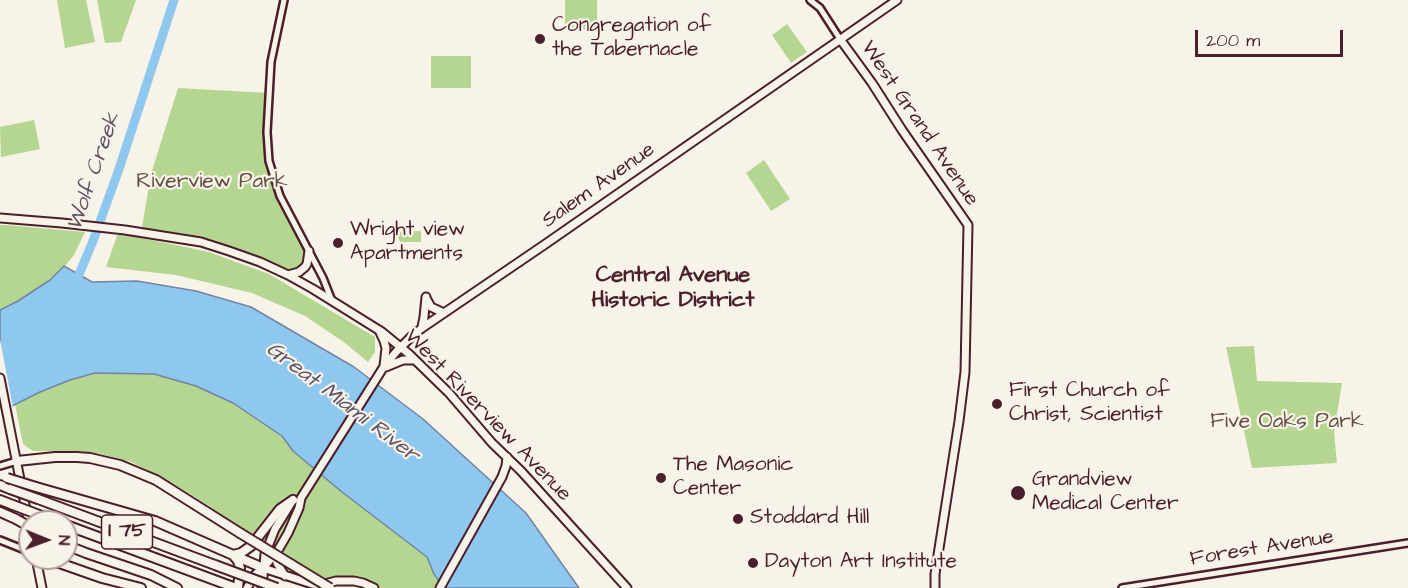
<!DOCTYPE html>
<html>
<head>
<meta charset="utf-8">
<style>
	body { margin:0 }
	#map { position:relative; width:1408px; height:588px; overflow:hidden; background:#f7f3e8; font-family:"Architects Daughter",sans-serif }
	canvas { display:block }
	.north { position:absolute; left:18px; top:510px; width:60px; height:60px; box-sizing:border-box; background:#f7f3e8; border:2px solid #b29e9c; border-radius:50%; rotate:91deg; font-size:16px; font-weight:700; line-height:24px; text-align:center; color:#4a1f2b }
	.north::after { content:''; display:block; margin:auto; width:21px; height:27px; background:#4a1f2b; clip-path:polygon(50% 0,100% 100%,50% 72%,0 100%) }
	.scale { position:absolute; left:1195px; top:30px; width:148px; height:27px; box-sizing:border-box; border:3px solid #4a1f2b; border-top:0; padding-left:8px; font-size:18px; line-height:21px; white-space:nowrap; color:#4a1f2b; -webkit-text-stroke:4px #f7f3e8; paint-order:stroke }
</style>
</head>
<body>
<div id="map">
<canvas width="1408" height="588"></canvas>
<div class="north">N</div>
<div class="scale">200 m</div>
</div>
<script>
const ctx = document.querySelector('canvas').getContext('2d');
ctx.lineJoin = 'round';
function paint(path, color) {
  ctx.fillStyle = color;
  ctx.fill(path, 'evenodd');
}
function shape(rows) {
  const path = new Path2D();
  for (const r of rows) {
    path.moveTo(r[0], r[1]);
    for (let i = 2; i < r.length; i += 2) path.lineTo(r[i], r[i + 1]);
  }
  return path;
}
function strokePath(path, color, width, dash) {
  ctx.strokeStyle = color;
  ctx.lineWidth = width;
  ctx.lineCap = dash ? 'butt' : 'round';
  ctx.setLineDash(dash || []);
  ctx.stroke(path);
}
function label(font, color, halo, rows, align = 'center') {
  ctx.font = font + ' "Architects Daughter",sans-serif';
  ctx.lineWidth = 4.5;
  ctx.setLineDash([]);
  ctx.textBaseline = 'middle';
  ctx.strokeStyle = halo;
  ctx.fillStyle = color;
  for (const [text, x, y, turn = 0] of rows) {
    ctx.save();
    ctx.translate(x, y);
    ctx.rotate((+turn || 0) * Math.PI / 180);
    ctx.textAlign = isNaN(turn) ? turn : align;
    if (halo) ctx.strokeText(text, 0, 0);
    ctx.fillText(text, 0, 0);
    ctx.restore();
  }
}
const green = shape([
	[57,0,86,0,95,42,65,48],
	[97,0,136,0,121,42,105,43],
	[565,0,597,0,597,29,565,30],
	[787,24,807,52,791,63,772,35],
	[431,56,471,56,471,88,431,88],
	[178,88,269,93,267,147,276,185,309,251,307,264,288,275,229,251,141,233,151,174],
	[34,120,40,149,1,157,0,127],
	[764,160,790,199,771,211,746,173],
	[0,225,6,225,85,232,74,255,59,273,18,301,0,310],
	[421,231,421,242,400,242,396,232],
	[118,233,209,252,269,274,375,337,375,352,368,362,345,343,305,316,252,293,176,275,106,267],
	[1254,346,1257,381,1342,383,1334,432,1337,463,1252,468,1226,347],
	[95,373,154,374,196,386,233,403,282,436,293,451,342,492,427,557,444,588,381,588,371,581,360,578,348,576,327,580,242,528,192,495,158,475,131,462,101,454,80,451,33,451,23,444,15,404,40,392,70,380]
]);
const water = shape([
	[64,266,92,282,137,281,196,291,251,307,354,367,423,419,526,513,579,588,444,588,434,574,427,557,342,492,293,451,282,436,233,403,196,386,154,374,95,373,70,380,40,392,0,412,0,310,18,301,50,280,64,266]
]);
const pier = shape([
	[0,339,13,408,0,415]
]);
const river = shape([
	[75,284,93,241,119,169,174,0]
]);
const minor = shape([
	[284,0,271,62,267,132,269,161,280,196,323,278,332,301],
	[810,0,820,8,840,39],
	[0,466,17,461],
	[0,540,30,552],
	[1122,588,1408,543]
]);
const major = shape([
	[840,39,872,83,902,130,968,225,965,372,959,421,935,574,935,588],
	[0,218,62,223,125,230,201,242,229,251,260,262,288,275,313,289,382,332,409,354,449,393,492,443,521,471,627,588],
	[288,275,299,272,305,267,307,264,309,251],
	[426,298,431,307,444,313],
	[422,327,424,317,426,297],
	[379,330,384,341,386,348,384,366],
	[386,367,403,360,415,360],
	[0,378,30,530],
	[277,554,277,563,285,576],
	[36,558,42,588],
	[263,568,312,584,321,585,336,581,354,581,363,583,374,588],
	[247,588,255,575,263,568,277,552,288,533,299,508,301,498,383,368,396,352,412,336,422,328,544,245,897,0],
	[262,588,265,554,275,529,293,500],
	[440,588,502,477,506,466,507,457]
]);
const highway = shape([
	[17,461,55,457,77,457,90,458,120,465,156,480,240,533],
	[0,485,10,489],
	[36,487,155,521,263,568],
	[38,499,215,565],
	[0,500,13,505],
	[0,512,16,519],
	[42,516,59,522],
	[66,525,236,588],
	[66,545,86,553,151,575,177,588],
	[45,558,102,578,141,588],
	[238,588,240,568,238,561,233,555,241,553,251,546,280,509,293,500]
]);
const highwayBridge = shape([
	[7,478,36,487],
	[10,489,38,499],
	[13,505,42,516],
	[16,519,30,527],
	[240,533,330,588],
	[215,565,277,588]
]);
const markers = [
	[540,39,6,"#4a1f2b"],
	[338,243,6,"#4a1f2b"],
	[997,404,6,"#4a1f2b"],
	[661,478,6,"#4a1f2b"],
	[1018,493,8,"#4a1f2b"],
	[738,519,6,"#4a1f2b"],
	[753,563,6,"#4a1f2b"]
];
const shields = [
	[127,532,51]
];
const shieldNames = [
	["I 75",127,532]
];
const poiNames = [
	["Congregation of",552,27],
	["the Tabernacle",552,51],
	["Wright view",350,231],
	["Apartments",350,255],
	["First Church of",1009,392],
	["Christ, Scientist",1009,416],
	["The Masonic",673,466],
	["Center",673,490],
	["Grandview",1032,481],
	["Medical Center",1032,505],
	["Stoddard Hill",750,519],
	["Dayton Art Institute",765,563]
];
const streetNames = [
	["West Grand Avenue",919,124,56],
	["Salem Avenue",599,186,-35],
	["West Riverview Avenue",487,416,46],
	["Forest Avenue",1262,549,-9]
];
const parkNames = [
	["Riverview Park",212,183],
	["Five Oaks Park",1287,423]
];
const waterNames = [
	["Wolf Creek",95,172,-71],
	["Great Miami River",342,403,37]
];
const neighbourhoodNames = [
	["Central Avenue",673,276],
	["Historic District",673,301]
];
paint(green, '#b5d690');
paint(water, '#8fc8ef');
strokePath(water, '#7384a1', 1.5);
paint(pier, '#f7f3e8');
strokePath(river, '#8fc8ef', 9);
strokePath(minor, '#4a1f2b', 10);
strokePath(major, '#4a1f2b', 11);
strokePath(highway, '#4a1f2b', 12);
strokePath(minor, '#f7f3e8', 5);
strokePath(major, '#f7f3e8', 7);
strokePath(highway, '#f7f3e8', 8);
strokePath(highwayBridge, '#4a1f2b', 12, []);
strokePath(highwayBridge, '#f7f3e8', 8);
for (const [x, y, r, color] of markers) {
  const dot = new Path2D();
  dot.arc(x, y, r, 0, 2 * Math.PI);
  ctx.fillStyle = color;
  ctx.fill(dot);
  strokePath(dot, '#f7f3e8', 2);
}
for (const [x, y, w] of shields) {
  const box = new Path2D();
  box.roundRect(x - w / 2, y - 17, w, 34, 4.5);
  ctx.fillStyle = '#f7f3e8';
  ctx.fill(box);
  strokePath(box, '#4a1f2b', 1.5);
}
label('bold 20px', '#4a1f2b', null, shieldNames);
label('21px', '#4a1f2b', '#f7f3e8', poiNames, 'left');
label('21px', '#4a1f2b', '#f7f3e8', streetNames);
label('21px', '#654d44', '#f7f3e8', parkNames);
label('italic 22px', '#5f5266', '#f7f3e8', waterNames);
label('bold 22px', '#4a1f2b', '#f7f3e8', neighbourhoodNames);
</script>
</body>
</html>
